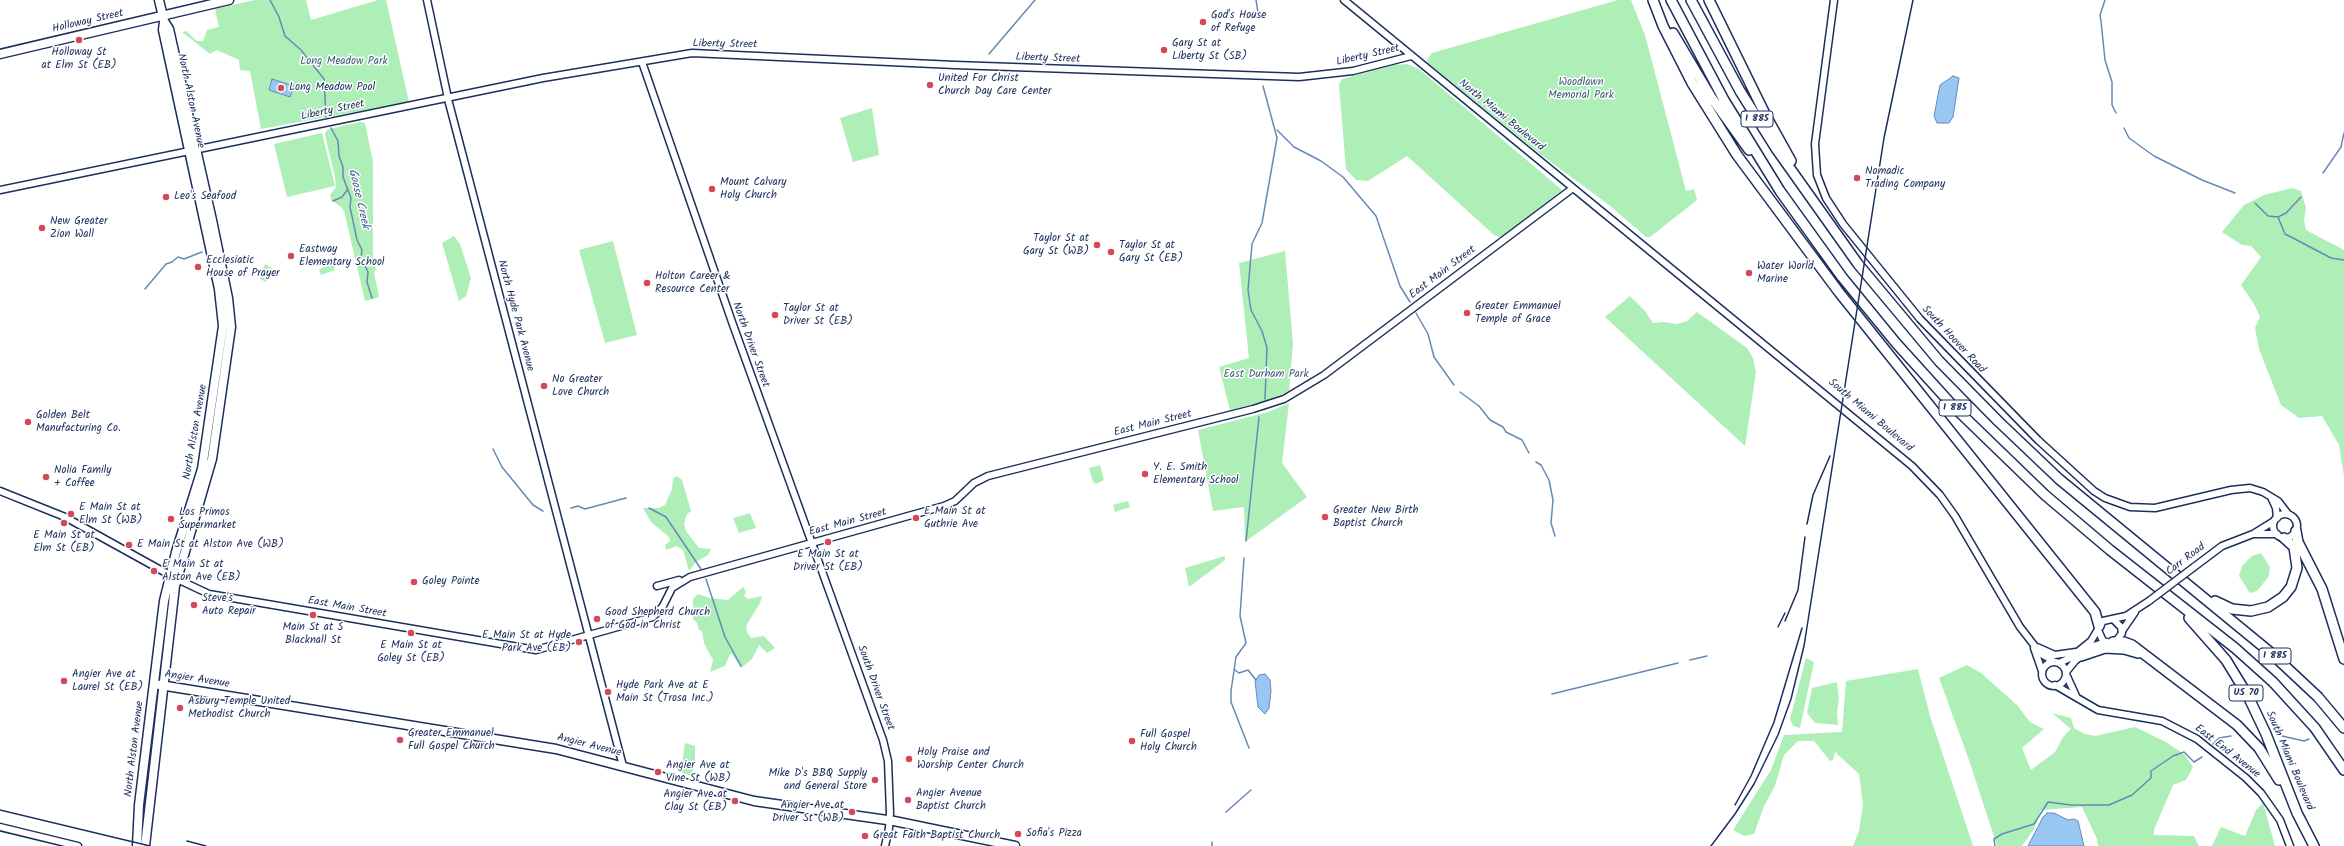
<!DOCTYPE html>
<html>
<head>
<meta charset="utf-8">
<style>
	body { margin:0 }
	canvas { display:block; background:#fff }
</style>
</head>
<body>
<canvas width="2344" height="846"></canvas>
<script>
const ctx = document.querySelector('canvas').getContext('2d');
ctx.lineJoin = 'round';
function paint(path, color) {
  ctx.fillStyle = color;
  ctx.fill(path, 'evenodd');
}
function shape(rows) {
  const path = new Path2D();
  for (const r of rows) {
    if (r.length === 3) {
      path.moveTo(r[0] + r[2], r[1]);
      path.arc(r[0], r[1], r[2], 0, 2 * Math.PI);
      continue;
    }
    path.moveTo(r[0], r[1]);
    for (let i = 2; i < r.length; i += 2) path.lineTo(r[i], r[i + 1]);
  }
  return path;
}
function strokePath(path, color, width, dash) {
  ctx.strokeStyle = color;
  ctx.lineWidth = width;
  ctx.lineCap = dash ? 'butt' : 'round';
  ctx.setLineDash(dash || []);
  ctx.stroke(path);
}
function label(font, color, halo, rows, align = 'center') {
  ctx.font = font + ' Kalam,sans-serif';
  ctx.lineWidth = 3;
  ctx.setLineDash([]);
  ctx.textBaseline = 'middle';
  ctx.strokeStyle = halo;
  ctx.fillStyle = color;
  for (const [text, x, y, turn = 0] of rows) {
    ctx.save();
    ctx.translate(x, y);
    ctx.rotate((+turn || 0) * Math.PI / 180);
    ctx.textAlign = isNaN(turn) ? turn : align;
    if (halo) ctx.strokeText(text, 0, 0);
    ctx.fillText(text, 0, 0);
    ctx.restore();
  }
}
const green = shape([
	[255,0,306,0,311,20,378,0,386,0,409,102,261,129,250,71,240,70,239,60,217,50,210,54,182,32,186,31,197,41,203,41,207,30,219,27,215,9],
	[1618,0,1631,0,1634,8,1645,35,1686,191,1694,189,1697,200,1650,237,1646,237,1609,205,1540,154,1428,63,1427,60,1432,53],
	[1407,64,1419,69,1562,190,1506,234,1499,237,1494,235,1407,156,1368,181,1356,180,1346,169,1339,85,1342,79,1394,65],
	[872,108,879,155,853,162,840,118],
	[360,122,365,123,373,162,373,259,376,269,374,273,379,296,377,298,365,301,344,211,341,207,331,200,330,195,336,187,335,177,325,135,326,131,329,129],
	[322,133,335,186,287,197,274,144],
	[2292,188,2301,191,2306,208,2304,221,2306,230,2344,250,2344,476,2339,445,2322,416,2299,418,2281,405,2259,349,2255,328,2260,317,2254,304,2241,285,2261,257,2251,246,2242,245,2222,232,2244,205,2264,195],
	[454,236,460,244,471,278,466,296,459,301,442,243],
	[613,241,637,335,605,343,579,250],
	[1285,251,1293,344,1289,391,1272,399,1230,410,1219,367,1249,358,1239,263],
	[265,264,273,269,266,282,260,279],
	[333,264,335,270,321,275,319,269],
	[1630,296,1645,311,1653,323,1663,322,1677,324,1687,321,1697,312,1747,348,1753,358,1756,372,1745,446,1605,317],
	[1289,403,1282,463,1307,497,1245,542,1244,507,1213,511,1198,430,1268,412],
	[1100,465,1104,480,1096,484,1093,482,1089,468],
	[677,476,682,480,691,511,687,514,684,523,686,531,699,548,711,549,708,555,696,562,689,571,683,550,677,546,666,550,665,545,670,541,669,537,651,522,643,508,659,508,665,505,672,489,673,478],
	[1128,501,1130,507,1115,512,1113,505],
	[750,513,756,528,739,533,733,518],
	[2261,553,2270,567,2269,576,2257,591,2250,593,2239,576,2242,566,2252,556],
	[1225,556,1225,560,1189,587,1185,568],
	[743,587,746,592,744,596,748,599,762,596,760,603,746,626,747,632,751,638,764,636,775,648,767,653,759,645,752,659,741,668,732,654,730,654,725,666,710,672,713,660,704,643,702,631,699,630,697,623,693,619,693,599,698,594,710,598,728,600],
	[1806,658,1814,662,1800,728,1793,726,1790,719],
	[1967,665,1981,673,2017,705,2030,722,2044,729,2022,748,2031,770,2055,752,2063,737,2071,729,2052,713,2071,718,2074,728,2085,734,2095,736,2135,727,2166,742,2185,755,2193,767,2186,780,2173,785,2154,830,2154,835,2194,836,2199,846,2098,846,2097,839,2082,807,2041,810,2034,829,2022,846,1997,846,1969,760,1939,678],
	[1918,669,1930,716,1973,846,1853,846,1859,831,1863,805,1859,774,1835,752,1833,760,1830,761,1814,741,1798,741,1784,755,1775,786,1764,806,1754,834,1744,836,1733,830,1771,770,1784,735,1842,732,1846,681],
	[1837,682,1839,699,1837,712,1838,725,1815,723,1807,713,1812,688],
	[685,743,695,746,695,765,691,776,681,772],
	[2263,803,2275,846,2212,846,2221,827,2245,836,2256,810]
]);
const water = shape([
	[1953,76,1959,78,1953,117,1949,123,1937,123,1934,116,1940,85,1953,76],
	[272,79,294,86,290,97,269,90,272,79],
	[1265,674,1270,680,1271,691,1269,708,1265,714,1258,707,1255,681,1259,675,1265,674],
	[2047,813,2054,813,2068,820,2074,819,2078,821,2084,846,2028,846,2043,817,2047,813]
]);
const stream = shape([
	[270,0,279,17,285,36,301,50,324,79,326,117],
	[1256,0,1258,13],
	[2105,0,2100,15,2101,21,2105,60,2112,82,2112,105,2116,113],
	[989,54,1035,0],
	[1263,86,1277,138,1262,223,1252,244,1248,290,1251,310,1262,331,1267,348,1265,399],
	[331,128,338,141,339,156,343,167,343,177,351,198,350,207,353,221,357,240,362,250,361,257,368,272,367,282,372,298],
	[2124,128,2129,138,2154,156,2202,180,2235,193],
	[1277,130,1294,147,1321,161,1343,177,1376,216,1400,286,1410,302],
	[2323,173,2341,147,2344,133],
	[333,201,342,197,348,189],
	[2255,203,2268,216,2278,217,2286,213,2301,197],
	[2278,217,2285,234,2291,237,2331,258,2344,260],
	[145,289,166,264,172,262,178,257,184,259,202,252],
	[1416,313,1428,334,1434,357,1454,385],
	[1460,392,1479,406,1490,420,1503,427,1506,432,1522,440,1529,453],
	[493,449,502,467,533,505,543,511],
	[1536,462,1541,465,1549,480,1553,500,1551,523,1555,536],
	[571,508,578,506,585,509,626,498],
	[649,508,666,517,701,569],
	[1246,541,1259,417],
	[1244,558,1240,616,1246,643,1236,657,1231,691,1231,702,1249,748],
	[706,579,725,637,741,666],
	[1690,660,1707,656],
	[1235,670,1239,673,1248,670,1256,680],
	[1552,694,1678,663],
	[2282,736,2304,741,2309,739],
	[2213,744,2219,738,2231,736],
	[1226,812,1251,790],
	[1212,846,1212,842],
	[1995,846,1994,839,2002,834,2034,824,2048,802,2071,805,2109,805,2132,795,2151,778,2151,771,2173,756,2184,752,2194,762,2202,757]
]);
const minor = shape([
	[427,0,449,103,623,766],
	[1344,0,1912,466,1940,495,1955,516,2020,627,2041,654,2055,662],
	[1834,0,1815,144,1817,175,1826,198,1843,224,1920,319,2038,440,2094,491,2105,498,2130,507,2155,508,2231,490,2250,488,2263,492,2278,501,2288,514],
	[642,62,732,322,883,740,888,761,890,813,889,828,885,846],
	[0,190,543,78,692,53,955,65,1299,77,1353,71,1411,56],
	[0,491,65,517,177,579,209,594,536,650,653,617,663,606,672,588,690,577,944,506,955,501,974,483,988,476,1253,409,1284,399,1324,375,1573,188],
	[2271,497,2276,508,2277,518],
	[2285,526,12],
	[2253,534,2277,534],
	[2194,567,2222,546,2253,534,2274,521],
	[657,586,679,580],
	[2098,630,2103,641,2111,643,2117,640,2122,633,2121,627,2113,619],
	[2122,631,2135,612],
	[2037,647,2055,655,2076,652],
	[2034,648,2042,671],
	[2054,674,12],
	[2059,663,2070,658,2091,641,2103,621,2126,616,2149,601],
	[2066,672,2075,661,2093,646,2106,642],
	[2066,674,2076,696],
	[2055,685,2098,710,2162,721,2197,739,2246,778,2261,793,2280,820,2290,846],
	[0,827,78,846]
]);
const major = shape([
	[0,54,229,0],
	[154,684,556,749,754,801,894,821,1015,846],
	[137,846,139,805,164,601,176,552,202,469,223,326,219,289,163,30,164,22],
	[145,846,175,586,212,459,231,327,228,298,212,220,169,29,164,21,159,0]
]);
const highway = shape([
	[1653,0,1663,26,1692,83,1737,155,1838,291,2095,612,2099,626],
	[1671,0,1724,100,1780,191,1842,277,1896,343,1953,406,2045,495,2110,550,2235,648,2273,682,2315,728,2344,770],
	[1691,0,1740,91,1777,150,1858,264,1939,361,1998,421,2059,479,2271,653,2318,697,2344,728],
	[1709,0,1766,116,1791,161],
	[1673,33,1711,97,1749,150],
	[2296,531,2298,542,2322,589,2344,659],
	[2215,601,2232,609,2251,611,2268,607,2283,597,2291,587,2297,568,2294,547,2284,538],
	[2189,618,2226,660,2248,696,2266,734,2297,813,2314,846],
	[2113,642,2124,642,2132,645,2237,725,2259,748,2279,780],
	[2081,656,2105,648,2124,649,2138,653]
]);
const rail = shape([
	[1807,524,1813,495,1830,456],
	[1785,621,1798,590,1805,537],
	[1778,627,1785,613],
	[1735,805,1751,776,1774,722,1802,628],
	[0,810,150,846],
	[187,841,206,846],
	[1711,846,1735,814,1754,784,1778,735,1791,699,1804,646,1884,138,1913,0]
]);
const minorBridge = shape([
	[2149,601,2194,567]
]);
const markers = [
	[1203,22,4,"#d1495b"],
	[79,40,4,"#d1495b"],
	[1164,50,4,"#d1495b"],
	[930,85,4,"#d1495b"],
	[281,88,4,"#d1495b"],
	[1857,178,4,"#d1495b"],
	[712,189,4,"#d1495b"],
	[166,197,4,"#d1495b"],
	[42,228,4,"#d1495b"],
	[1097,245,4,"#d1495b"],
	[1111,252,4,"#d1495b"],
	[291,256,4,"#d1495b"],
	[198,267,4,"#d1495b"],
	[1749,273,4,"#d1495b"],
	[647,283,4,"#d1495b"],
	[1467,313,4,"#d1495b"],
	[775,315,4,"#d1495b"],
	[544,386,4,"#d1495b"],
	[28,422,4,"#d1495b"],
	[1145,474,4,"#d1495b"],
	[46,477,4,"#d1495b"],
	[71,514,4,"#d1495b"],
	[1325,517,4,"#d1495b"],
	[916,518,4,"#d1495b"],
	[171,519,4,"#d1495b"],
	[64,523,4,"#d1495b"],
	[828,542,4,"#d1495b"],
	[129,545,4,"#d1495b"],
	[154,571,4,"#d1495b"],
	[414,582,4,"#d1495b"],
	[194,605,4,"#d1495b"],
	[313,615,4,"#d1495b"],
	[597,619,4,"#d1495b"],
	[411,633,4,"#d1495b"],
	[579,642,4,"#d1495b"],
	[64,681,4,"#d1495b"],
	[608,692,4,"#d1495b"],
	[180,708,4,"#d1495b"],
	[400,740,4,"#d1495b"],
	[1132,741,4,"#d1495b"],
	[909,759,4,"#d1495b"],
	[658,772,4,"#d1495b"],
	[875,780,4,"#d1495b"],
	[908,800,4,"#d1495b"],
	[735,801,4,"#d1495b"],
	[852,812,4,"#d1495b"],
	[1018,834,4,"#d1495b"],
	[865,836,4,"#d1495b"]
];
const shields = [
	[1757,119,32],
	[1955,408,32],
	[2275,656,32],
	[2246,693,34]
];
const shieldNames = [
	["I 885",1757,119],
	["I 885",1955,408],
	["I 885",2275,656],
	["US 70",2246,693]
];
const poiNames = [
	["God's House",1211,16],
	["of Refuge",1211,29],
	["Gary St at",1172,44],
	["Liberty St (SB)",1172,57],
	["Holloway St",79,53,"center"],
	["at Elm St (EB)",79,66,"center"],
	["United For Christ",938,79],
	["Church Day Care Center",938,92],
	["Long Meadow Pool",289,88],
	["Nomadic",1865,172],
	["Trading Company",1865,185],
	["Mount Calvary",720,183],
	["Holy Church",720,196],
	["Leo's Seafood",174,197],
	["New Greater",50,222],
	["Zion Wall",50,235],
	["Taylor St at",1089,239,"right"],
	["Gary St (WB)",1089,252,"right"],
	["Taylor St at",1119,246],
	["Gary St (EB)",1119,259],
	["Eastway",299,250],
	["Elementary School",299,263],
	["Ecclesiatic",206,261],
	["House of Prayer",206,274],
	["Water World",1757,267],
	["Marine",1757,280],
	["Holton Career &",655,277],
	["Resource Center",655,290],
	["Greater Emmanuel",1475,307],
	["Temple of Grace",1475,320],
	["Taylor St at",783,309],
	["Driver St (EB)",783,322],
	["No Greater",552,380],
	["Love Church",552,393],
	["Golden Belt",36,416],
	["Manufacturing Co.",36,429],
	["Y. E. Smith",1153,468],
	["Elementary School",1153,481],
	["Nolia Family",54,471],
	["+ Coffee",54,484],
	["E Main St at",79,508],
	["Elm St (WB)",79,521],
	["Greater New Birth",1333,511],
	["Baptist Church",1333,524],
	["E Main St at",924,512],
	["Guthrie Ave",924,525],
	["Los Primos",179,513],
	["Supermarket",179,526],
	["E Main St at",64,536,"center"],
	["Elm St (EB)",64,549,"center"],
	["E Main St at Alston Ave (WB)",137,545],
	["E Main St at",828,555,"center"],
	["Driver St (EB)",828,568,"center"],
	["E Main St at",162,565],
	["Alston Ave (EB)",162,578],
	["Goley Pointe",422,582],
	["Steve's",202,599],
	["Auto Repair",202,612],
	["Good Shepherd Church",605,613],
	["of God in Christ",605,626],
	["Main St at S",313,628,"center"],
	["Blacknall St",313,641,"center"],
	["E Main St at Hyde",571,636,"right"],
	["Park Ave (EB)",571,649,"right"],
	["E Main St at",411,646,"center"],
	["Goley St (EB)",411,659,"center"],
	["Angier Ave at",72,675],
	["Laurel St (EB)",72,688],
	["Hyde Park Ave at E",616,686],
	["Main St (Trosa Inc.)",616,699],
	["Asbury Temple United",188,702],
	["Methodist Church",188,715],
	["Greater Emmanuel",408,734],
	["Full Gospel Church",408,747],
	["Full Gospel",1140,735],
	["Holy Church",1140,748],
	["Holy Praise and",917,753],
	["Worship Center Church",917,766],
	["Angier Ave at",666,766],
	["Vine St (WB)",666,779],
	["Mike D's BBQ Supply",867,774,"right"],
	["and General Store",867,787,"right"],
	["Angier Avenue",916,794],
	["Baptist Church",916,807],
	["Angier Ave at",727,795,"right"],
	["Clay St (EB)",727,808,"right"],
	["Angier Ave at",844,806,"right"],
	["Driver St (WB)",844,819,"right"],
	["Sofia's Pizza",1026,834],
	["Great Faith Baptist Church",873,836]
];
const streetNames = [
	["Holloway Street",88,22,-13],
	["Liberty Street",725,45,1],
	["Liberty Street",1368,56,-13],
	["Liberty Street",1048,59,2],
	["North Alston Avenue",190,101,78],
	["Liberty Street",333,111,-12],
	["North Miami Boulevard",1501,116,39],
	["East Main Street",1443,273,-37],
	["North Hyde Park Avenue",515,316,75],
	["South Hoover Road",1953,340,47],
	["North Driver Street",750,345,70],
	["South Miami Boulevard",1870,416,40],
	["East Main Street",1153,424,-14],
	["North Alston Avenue",196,432,-80],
	["East Main Street",848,523,-15],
	["Carr Road",2186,560,-37],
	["East Main Street",347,608,10],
	["Angier Avenue",197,680,9],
	["South Driver Street",875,688,70],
	["Angier Avenue",589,746,14],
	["North Alston Avenue",135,749,-83],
	["East End Avenue",2227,752,38],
	["South Miami Boulevard",2289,761,67]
];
const parkNames = [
	["Long Meadow Park",344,62],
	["Woodlawn",1581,83],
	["Memorial Park",1581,96],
	["East Durham Park",1266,375]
];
const waterNames = [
	["Goose Creek",358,199,77]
];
paint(green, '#aeefb8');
paint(water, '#98c7f3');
strokePath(water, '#668ab7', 1);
strokePath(stream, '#668ab7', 1.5);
strokePath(minor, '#1b2f5e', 9);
strokePath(major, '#1b2f5e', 11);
strokePath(highway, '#1b2f5e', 12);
strokePath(minor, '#fff', 6);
strokePath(major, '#fff', 8);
strokePath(highway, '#fff', 9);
strokePath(rail, '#1b2f5e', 1.5);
strokePath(minorBridge, '#1b2f5e', 9, []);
strokePath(minorBridge, '#fff', 6);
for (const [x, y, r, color] of markers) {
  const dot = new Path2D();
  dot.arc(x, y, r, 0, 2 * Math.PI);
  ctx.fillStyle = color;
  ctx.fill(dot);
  strokePath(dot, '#fff', 1.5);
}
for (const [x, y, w] of shields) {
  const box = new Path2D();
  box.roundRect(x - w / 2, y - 8, w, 16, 3);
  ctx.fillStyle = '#fff';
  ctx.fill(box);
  strokePath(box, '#1b2f5e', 1);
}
label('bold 10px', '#1b2f5e', null, shieldNames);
label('11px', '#1b2f5e', '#fff', poiNames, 'left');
label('11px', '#1b2f5e', '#fff', streetNames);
label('11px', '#405f74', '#fff', parkNames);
label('italic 12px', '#405d8b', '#fff', waterNames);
</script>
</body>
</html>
